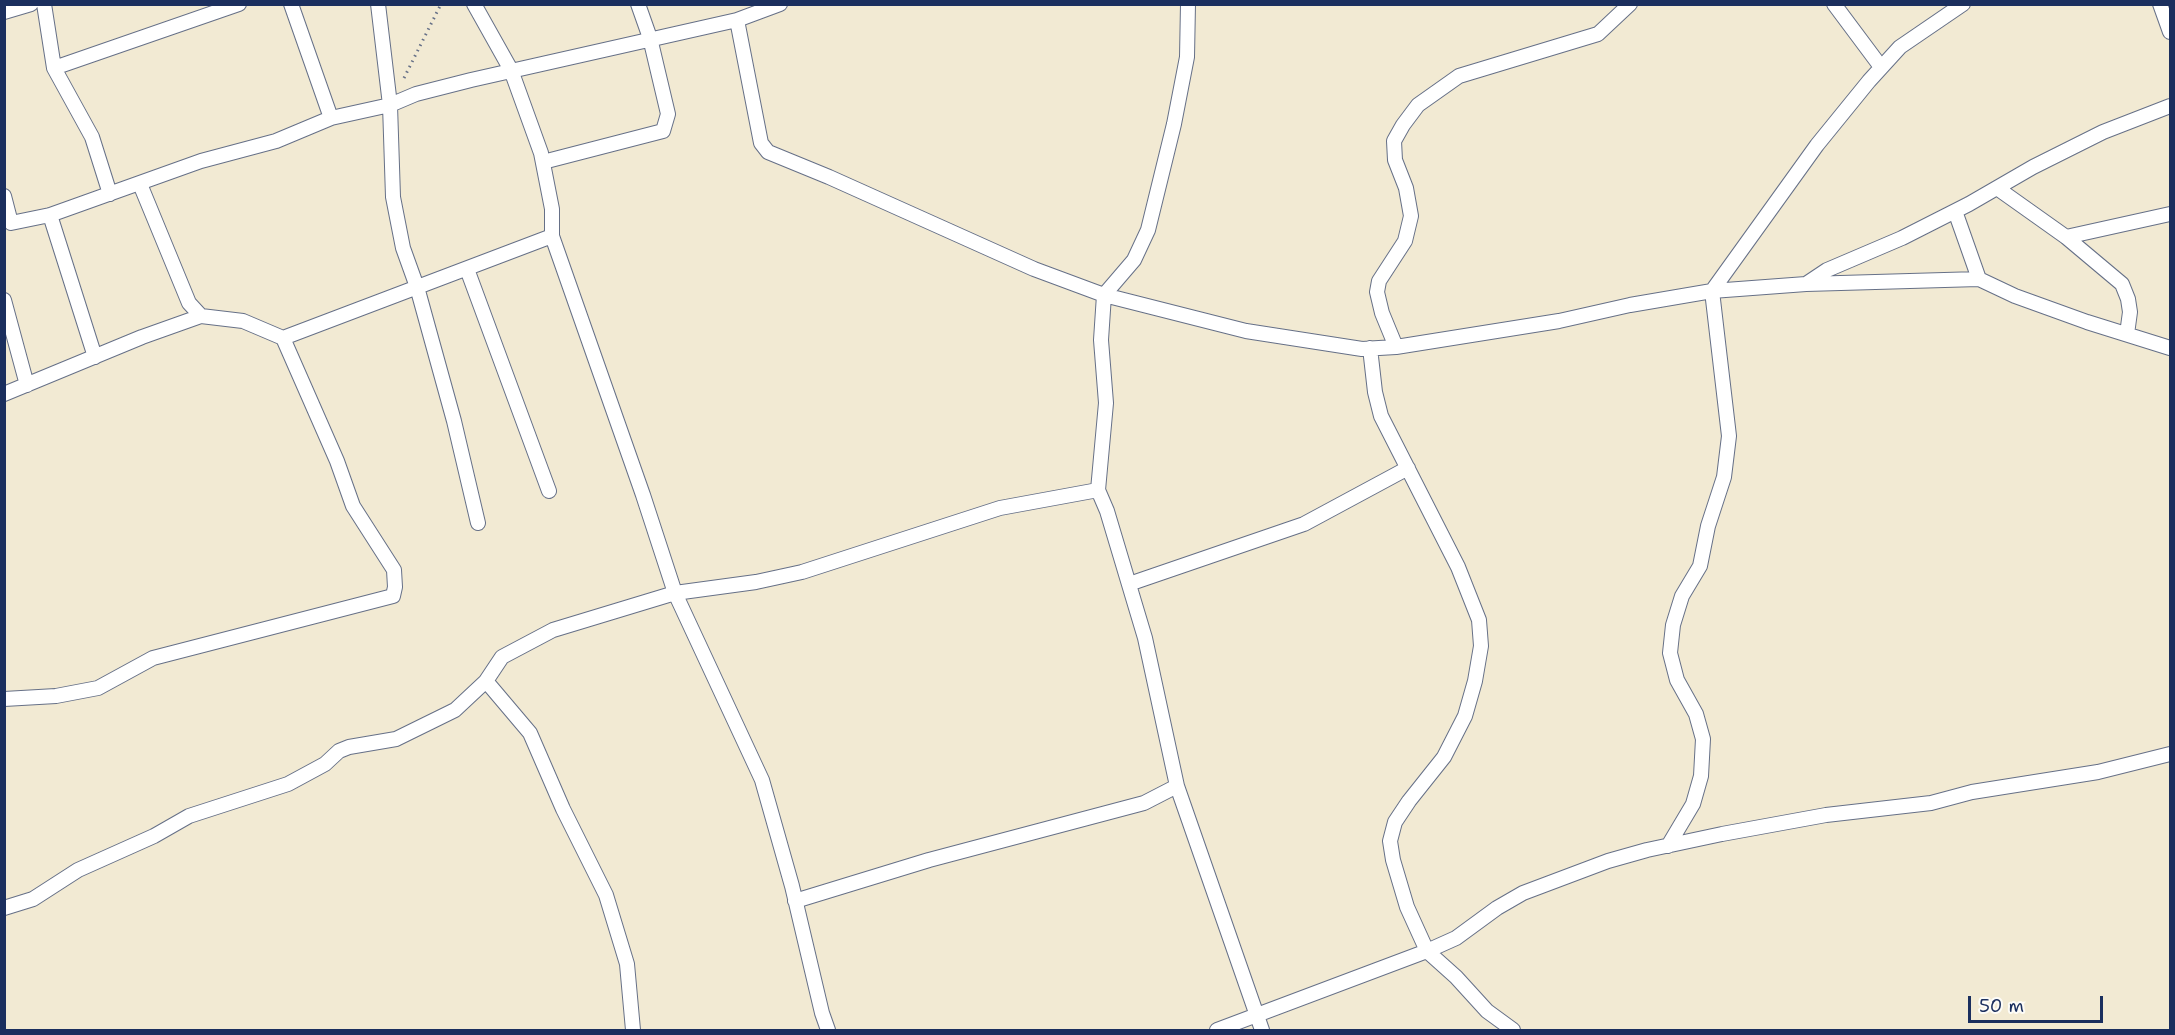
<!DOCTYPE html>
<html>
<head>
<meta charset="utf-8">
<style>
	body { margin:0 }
	#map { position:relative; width:2175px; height:1035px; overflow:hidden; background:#f2ead3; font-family:"Shantell Sans",sans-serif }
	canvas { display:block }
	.frame { position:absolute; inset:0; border:6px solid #1b2f5e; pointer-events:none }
	.scale { position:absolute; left:1968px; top:996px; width:135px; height:27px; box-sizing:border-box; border:3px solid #1b2f5e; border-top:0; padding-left:8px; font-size:18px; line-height:21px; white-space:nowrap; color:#1b2f5e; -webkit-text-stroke:4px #fdfcf7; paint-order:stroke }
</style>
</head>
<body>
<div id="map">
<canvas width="2175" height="1035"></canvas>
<div class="frame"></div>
<div class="scale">50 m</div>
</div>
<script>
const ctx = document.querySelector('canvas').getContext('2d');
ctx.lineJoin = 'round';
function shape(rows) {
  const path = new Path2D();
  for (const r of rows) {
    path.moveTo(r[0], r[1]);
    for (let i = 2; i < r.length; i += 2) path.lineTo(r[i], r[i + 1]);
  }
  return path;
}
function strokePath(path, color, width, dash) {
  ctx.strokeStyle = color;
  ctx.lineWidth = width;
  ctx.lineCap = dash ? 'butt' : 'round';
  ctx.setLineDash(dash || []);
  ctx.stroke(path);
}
const path = shape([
	[404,78,441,4]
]);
const minor = shape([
	[44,4,54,68,92,137,110,194],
	[291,4,331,118],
	[378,4,390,105,393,197,403,248,417,287,454,421,478,523],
	[474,4,511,70,541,153,552,209,552,236,643,495,675,593,762,780,792,886,822,1013,828,1030],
	[1188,4,1187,57,1174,124,1148,230,1134,260,1104,295,1101,340,1106,403,1098,490,1107,511,1145,638,1177,786,1262,1030],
	[1834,4,1881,67],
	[2160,4,2170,32],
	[4,12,31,4],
	[737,20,761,143,768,152,829,177,1034,269,1104,295,1246,331,1362,349,1396,347,1559,321,1630,305,1712,291,1806,284,1979,279,2015,296,2087,322,2170,348],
	[54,68,239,4],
	[543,162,663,131,668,114,650,38,638,4],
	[1997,188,2066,237,2122,284,2128,299,2130,312,2127,334],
	[4,196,11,223,50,215,201,161,276,141,331,118,390,105,416,94,471,80,737,20,780,4],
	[1955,211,1979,279],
	[50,215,95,357],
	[2066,237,2170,214],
	[467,269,549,491],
	[1806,284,1827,270,1902,238,1969,204,2033,167,2103,132,2170,106],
	[4,300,27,385],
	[283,338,552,236],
	[1396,347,1382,313,1377,292,1379,281,1405,241,1411,216,1406,188,1395,160,1394,141,1403,125,1418,105,1459,76,1598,34,1630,4],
	[1370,348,1375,392,1381,416,1458,567,1479,620,1481,646,1475,681,1465,716,1444,757,1409,801,1395,822,1390,841,1393,860,1407,907,1427,951,1456,977,1487,1011,1513,1030],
	[4,394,142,337,201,316],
	[1129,584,1304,524,1408,468],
	[486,681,530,733,563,809,606,895,627,964,633,1030],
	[4,699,56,696,98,688,153,658,393,596,395,587,394,570,353,506,337,461,283,338,243,321,201,316,189,303,140,184],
	[1668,846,1693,804,1701,776,1703,739,1696,714,1677,680,1670,653,1673,625,1682,596,1700,566,1708,526,1724,477,1729,436,1712,291,1817,145,1869,81,1900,47,1963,4],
	[795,901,929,860,1144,803,1177,786],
	[4,908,33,899,78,870,154,836,189,816,288,784,325,764,339,751,349,747,396,739,455,710,486,681,502,657,553,630,675,593,756,582,802,572,1000,508,1098,490],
	[1217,1030,1427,951,1456,938,1497,908,1523,893,1608,861,1647,850,1722,834,1826,815,1931,803,1972,792,2098,772,2170,754]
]);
strokePath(minor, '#667087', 16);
strokePath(path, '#667087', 3, [1.5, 4.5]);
strokePath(minor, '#fff', 14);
</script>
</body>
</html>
